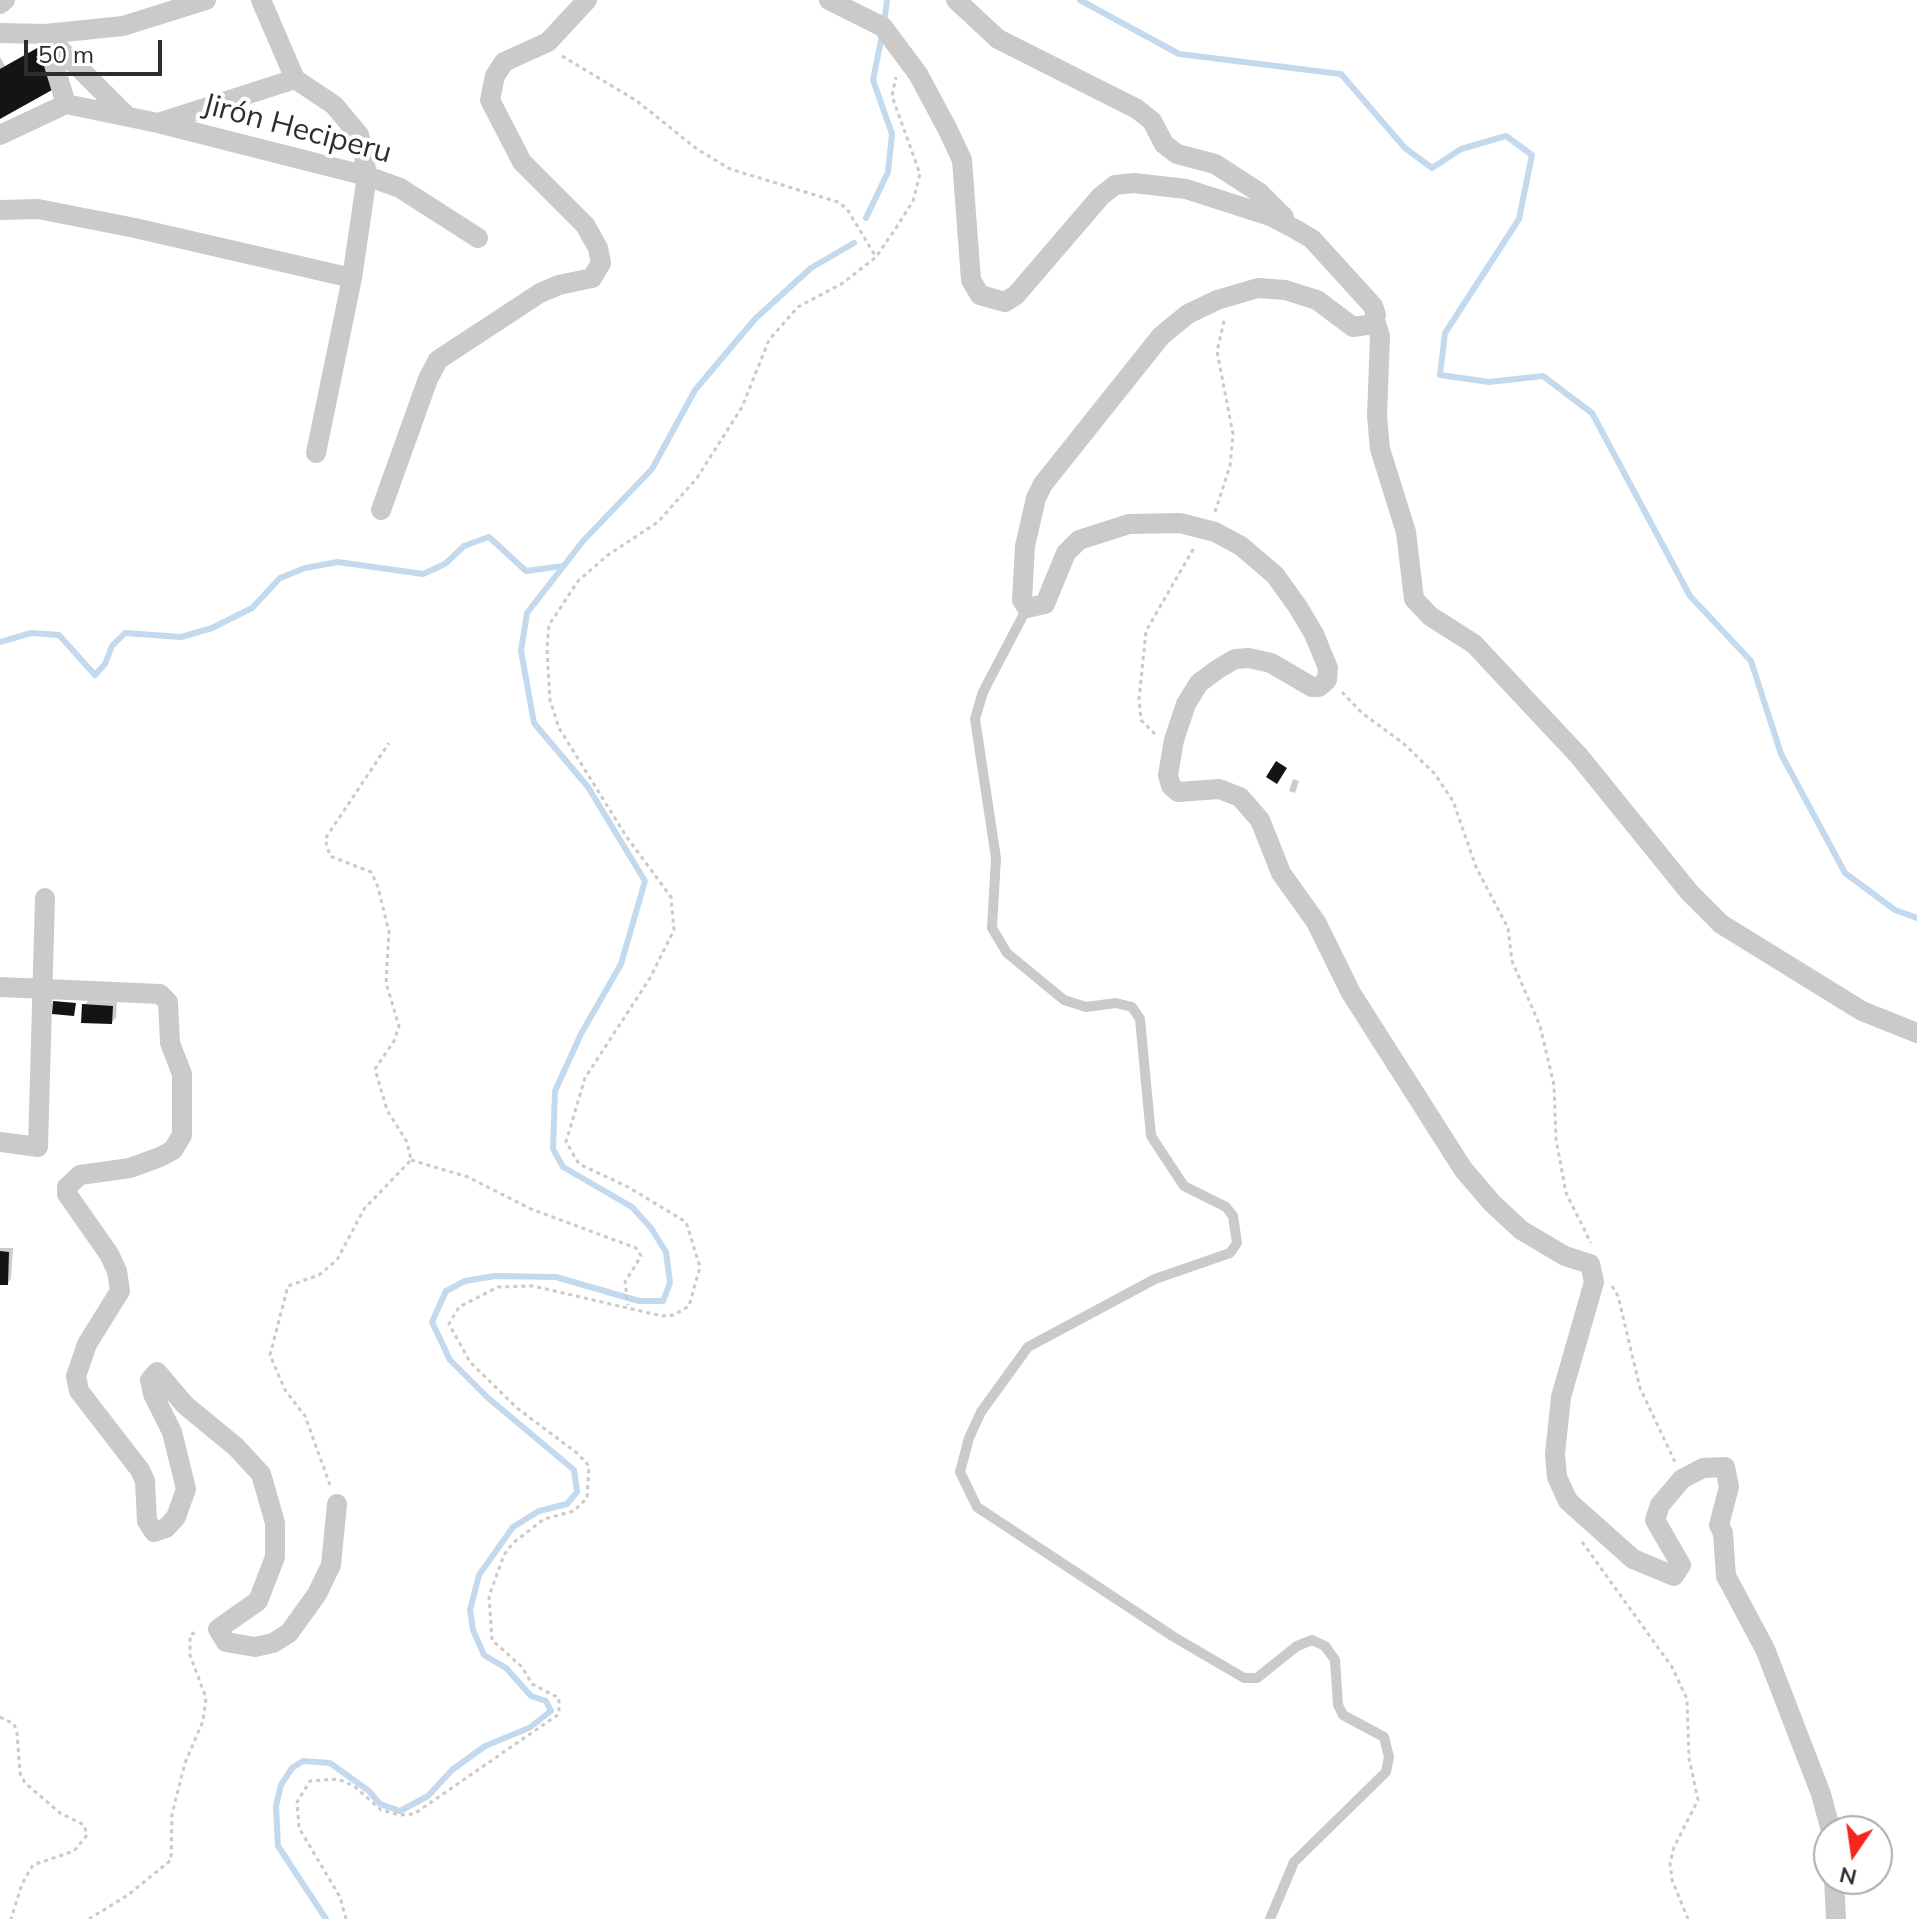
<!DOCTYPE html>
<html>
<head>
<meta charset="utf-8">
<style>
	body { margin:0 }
	#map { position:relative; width:1917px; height:1919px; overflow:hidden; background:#fff; font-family:Mulish,sans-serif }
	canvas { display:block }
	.north { position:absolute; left:1813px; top:1815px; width:80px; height:80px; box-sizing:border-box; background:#fff; border:2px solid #ababab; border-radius:50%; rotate:193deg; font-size:22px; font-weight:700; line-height:32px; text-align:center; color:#2d2d2d }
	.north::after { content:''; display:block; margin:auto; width:28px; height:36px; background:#f5261f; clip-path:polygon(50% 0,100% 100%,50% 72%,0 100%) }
	.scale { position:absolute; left:24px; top:40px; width:138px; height:36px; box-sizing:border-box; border:4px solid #2d2d2d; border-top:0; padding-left:10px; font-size:24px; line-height:28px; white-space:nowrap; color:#2d2d2d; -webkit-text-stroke:6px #fff; paint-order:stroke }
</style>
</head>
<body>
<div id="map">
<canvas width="1917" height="1919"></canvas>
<div class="north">N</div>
<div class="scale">50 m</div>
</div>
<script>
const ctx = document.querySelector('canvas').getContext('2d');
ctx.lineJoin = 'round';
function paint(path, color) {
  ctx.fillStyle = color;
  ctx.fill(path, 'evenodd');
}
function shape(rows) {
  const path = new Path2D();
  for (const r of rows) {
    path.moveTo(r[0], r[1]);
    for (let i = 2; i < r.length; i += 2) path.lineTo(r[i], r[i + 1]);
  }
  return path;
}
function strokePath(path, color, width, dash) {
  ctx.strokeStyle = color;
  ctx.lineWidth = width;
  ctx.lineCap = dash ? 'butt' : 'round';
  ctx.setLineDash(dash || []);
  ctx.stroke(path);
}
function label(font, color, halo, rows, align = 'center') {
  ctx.font = font + ' Mulish,sans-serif';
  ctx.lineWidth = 8;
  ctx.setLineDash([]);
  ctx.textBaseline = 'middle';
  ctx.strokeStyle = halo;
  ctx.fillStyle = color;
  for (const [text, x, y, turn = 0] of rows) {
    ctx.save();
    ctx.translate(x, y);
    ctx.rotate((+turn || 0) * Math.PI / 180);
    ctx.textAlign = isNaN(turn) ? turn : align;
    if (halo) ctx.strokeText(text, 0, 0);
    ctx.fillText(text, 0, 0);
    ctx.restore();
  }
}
const shadow = shape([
	[43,45,0,117,0,57,5,66],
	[1293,779,1299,781,1295,793,1289,791],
	[88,1001,117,1002,116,1018,112,1022,84,1005],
	[0,1248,13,1248,11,1279,7,1283,0,1283]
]);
const stream = shape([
	[1080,0,1179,54,1341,74,1405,148,1432,168,1461,149,1506,136,1532,155,1519,219,1445,333,1440,375,1489,382,1543,376,1592,413,1690,596,1751,661,1781,754,1845,873,1895,910,1917,918],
	[884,24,887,0],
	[866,218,888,172,892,134,873,80,882,35],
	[0,642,31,633,59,635,95,675,105,664,112,646,125,633,181,637,212,628,252,608,280,578,305,568,338,562,423,574,445,564,464,546,489,537,526,571,563,566],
	[326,1919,278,1846,276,1806,281,1785,292,1768,303,1761,330,1763,369,1791,380,1804,400,1811,428,1796,452,1770,485,1746,529,1728,551,1711,546,1701,531,1696,506,1668,484,1655,473,1630,470,1610,479,1575,513,1527,539,1511,567,1504,577,1492,574,1470,487,1397,450,1360,432,1322,446,1291,465,1281,495,1276,556,1277,639,1301,663,1301,670,1283,666,1252,651,1228,632,1207,563,1167,553,1149,555,1091,581,1034,621,964,645,881,588,787,534,723,521,651,527,613,583,541,652,469,695,390,755,319,811,268,854,243]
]);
const building = shape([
	[39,47,61,85,0,119,0,69],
	[1276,761,1287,768,1277,784,1266,777],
	[53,1001,76,1003,74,1016,52,1014],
	[82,1004,113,1006,112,1024,81,1023],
	[0,1251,9,1252,8,1285,0,1285]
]);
const path = shape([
	[562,56,637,101,697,149,730,169,838,202,847,209,876,257],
	[1215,512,1230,466,1233,434,1217,351,1225,317],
	[1342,692,1362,713,1403,743,1434,773,1453,801,1476,867,1508,928,1512,961,1540,1026,1554,1085,1556,1139,1566,1193,1591,1243],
	[1155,734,1141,720,1139,699,1146,631,1195,546],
	[411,1160,468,1177,531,1209,636,1248,641,1256,625,1282,628,1305],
	[1612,1286,1618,1296,1640,1388,1675,1462],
	[330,1485,305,1416,285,1390,270,1355,288,1286,319,1275,337,1260,364,1209,411,1160,407,1142,387,1110,375,1069,394,1041,399,1026,386,983,389,932,378,887,371,872,330,856,325,839,389,743],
	[1582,1542,1672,1667,1687,1699,1689,1758,1698,1800,1674,1847,1670,1863,1672,1880,1688,1919],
	[0,1717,14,1724,17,1733,20,1773,25,1783,60,1813,84,1825,87,1835,74,1851,33,1865,22,1884,11,1919],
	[89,1919,128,1895,171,1860,172,1814,185,1763,203,1721,206,1698,190,1655,190,1635,198,1631],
	[346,1919,340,1897,299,1828,297,1802,310,1781,338,1779,354,1786,381,1810,400,1815,414,1814,559,1714,559,1698,532,1684,522,1667,492,1640,489,1596,504,1555,513,1543,544,1519,574,1511,587,1498,589,1466,577,1453,517,1408,470,1362,449,1324,459,1307,498,1287,533,1286,662,1316,674,1315,689,1306,700,1267,686,1222,628,1187,579,1164,566,1142,585,1078,650,978,674,930,671,897,626,836,559,728,550,700,547,648,549,625,578,581,608,555,658,522,697,478,742,407,769,340,798,307,843,283,876,257,896,228,913,201,920,174,892,96,896,77]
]);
const lane = shape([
	[1027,608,983,692,975,719,996,858,992,928,1007,953,1064,1000,1086,1007,1116,1003,1132,1007,1140,1019,1151,1136,1184,1186,1226,1207,1233,1216,1237,1243,1230,1253,1155,1279,1028,1347,981,1412,969,1438,960,1472,977,1507,1174,1637,1244,1678,1257,1678,1297,1646,1312,1640,1325,1646,1335,1660,1338,1705,1343,1715,1384,1737,1389,1757,1386,1772,1294,1862,1270,1919]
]);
const street = shape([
	[261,0,295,79,334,105,359,135,363,149,367,176,352,278,316,453],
	[829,0,883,27,918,74,948,130,962,160,971,280,980,295,1005,302,1016,295,1101,196,1115,185,1134,183,1186,189,1270,216,1295,229,1312,239,1373,306,1376,315,1373,324,1353,327,1317,300,1285,290,1258,288,1217,300,1188,314,1161,336,1043,484,1036,498,1025,546,1022,600,1027,608,1045,604,1066,553,1079,540,1129,524,1180,523,1215,532,1241,546,1275,575,1298,607,1314,634,1328,668,1327,680,1319,687,1312,687,1271,663,1249,658,1235,659,1218,669,1199,683,1186,704,1174,740,1168,775,1171,786,1178,792,1219,789,1240,797,1260,820,1281,873,1316,922,1351,993,1463,1169,1492,1203,1521,1230,1565,1256,1590,1264,1594,1282,1561,1397,1555,1454,1557,1477,1568,1501,1633,1559,1674,1576,1681,1565,1655,1520,1660,1505,1682,1479,1703,1468,1725,1467,1729,1487,1719,1525,1723,1533,1726,1576,1765,1649,1821,1794,1831,1831],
	[956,0,998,39,1137,109,1152,121,1164,144,1177,154,1215,164,1260,193,1284,217],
	[0,4,5,0],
	[0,33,45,34,123,26,206,0],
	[45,34,128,117],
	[46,38,66,104],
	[158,123,295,79],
	[0,135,66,104,158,123,367,176,400,188,478,238],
	[0,210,38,209,135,228,352,278],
	[1375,320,1380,336,1377,416,1380,449,1406,532,1414,599,1430,616,1474,644,1579,756,1690,893,1721,924,1862,1011,1917,1033],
	[381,510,428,379,438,360,540,293,559,285,592,278,601,263,598,248,585,225,522,162,490,100,495,76,504,62,548,42,587,0],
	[0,987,160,994,168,1002,170,1043,182,1074,182,1135,173,1150,160,1157,130,1168,80,1175,67,1187,67,1194,109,1254,117,1271,120,1291,87,1344,76,1376,79,1391,140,1470,145,1481,147,1521,154,1532,166,1528,176,1517,186,1489,172,1432,153,1394,150,1380,157,1372,185,1405,236,1447,261,1474,275,1523,275,1557,258,1601,218,1629,226,1642,255,1647,273,1643,289,1633,317,1594,331,1565,337,1504],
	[0,1142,38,1147,45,898],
	[1834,1879,1836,1919]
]);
const streetNames = [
	["Jirón Heciperu",297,129,15]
];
paint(shadow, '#0003');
strokePath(stream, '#c3d9ee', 6);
paint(building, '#141414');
strokePath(path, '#cacaca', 3, [4, 4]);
strokePath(lane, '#cacaca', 10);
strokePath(street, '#cacaca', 20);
label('30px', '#2d2d2d', '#fff', streetNames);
</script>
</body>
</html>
